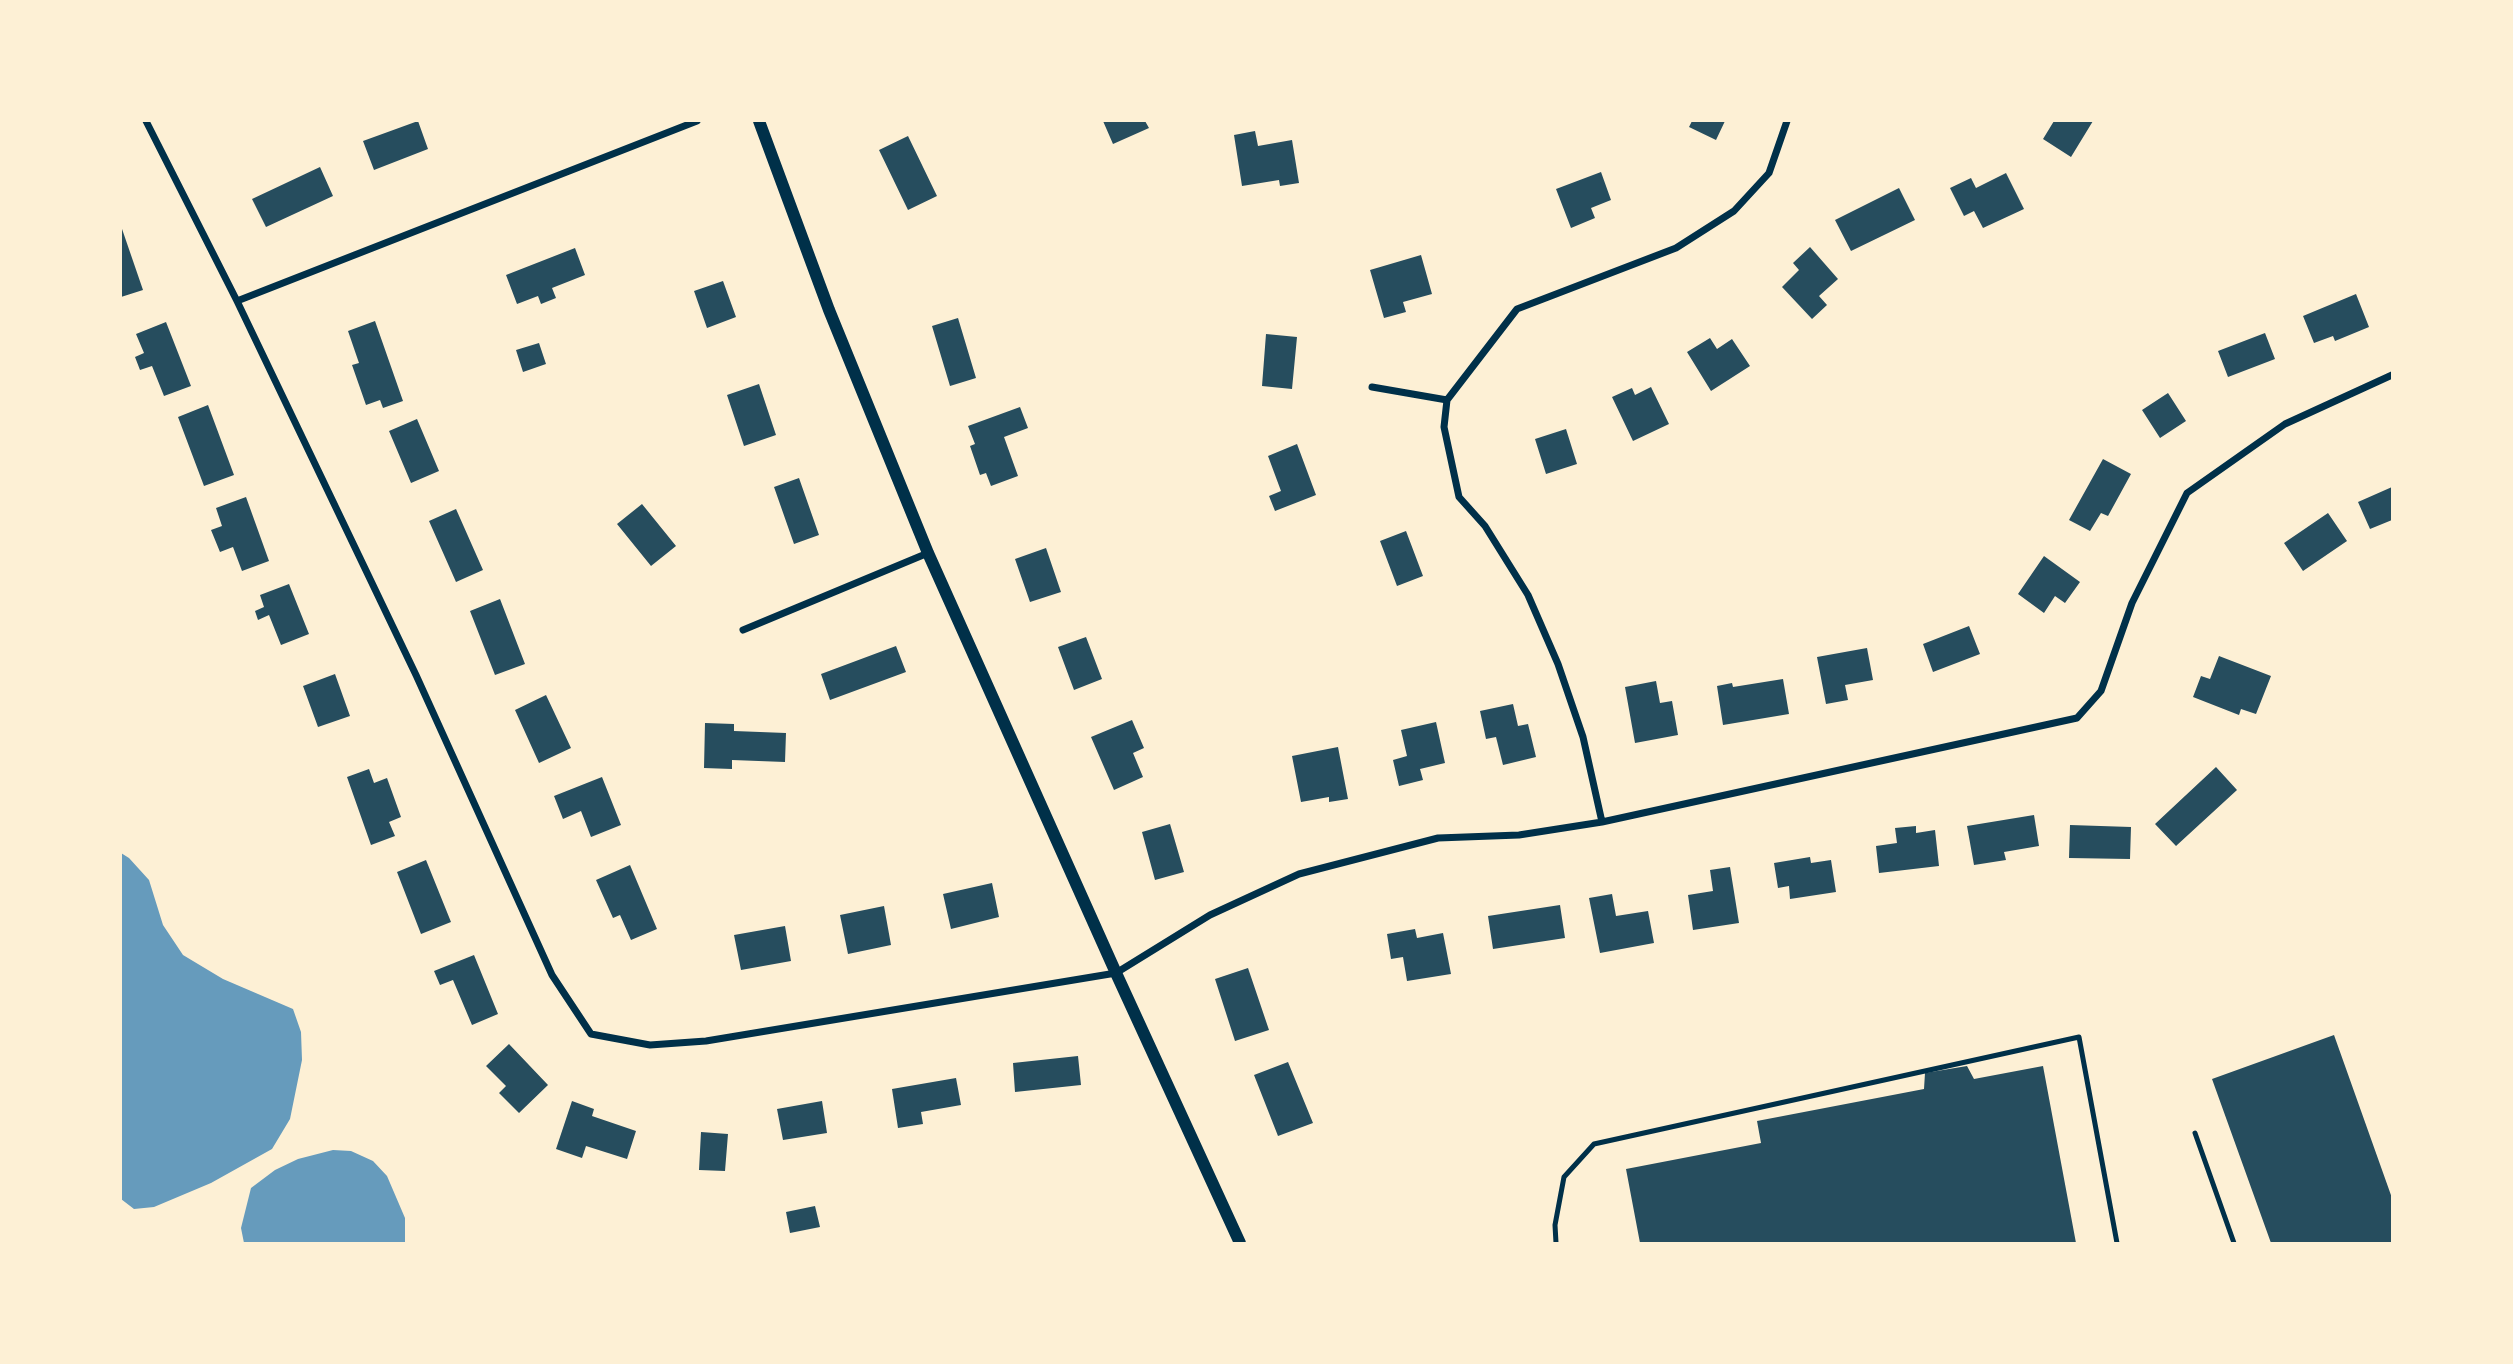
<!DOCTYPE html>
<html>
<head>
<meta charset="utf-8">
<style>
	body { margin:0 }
	#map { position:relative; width:2513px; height:1364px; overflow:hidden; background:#fdf0d5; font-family:"Titillium Web",sans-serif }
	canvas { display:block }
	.frame { position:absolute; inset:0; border:122px solid #fdf0d5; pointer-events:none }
</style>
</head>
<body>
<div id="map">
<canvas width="2513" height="1364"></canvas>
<div class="frame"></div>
</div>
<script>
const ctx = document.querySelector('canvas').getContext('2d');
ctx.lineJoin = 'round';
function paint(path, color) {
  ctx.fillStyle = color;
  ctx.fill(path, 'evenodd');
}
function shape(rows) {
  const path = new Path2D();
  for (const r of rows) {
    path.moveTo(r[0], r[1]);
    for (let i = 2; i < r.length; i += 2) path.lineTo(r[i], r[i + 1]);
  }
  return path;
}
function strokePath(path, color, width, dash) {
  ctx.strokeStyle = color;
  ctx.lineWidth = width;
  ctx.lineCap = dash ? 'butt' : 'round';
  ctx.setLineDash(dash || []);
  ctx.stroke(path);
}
const water = shape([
	[121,853,129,858,149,880,163,925,183,955,223,979,293,1009,301,1032,302,1060,290,1119,272,1149,211,1183,154,1207,134,1209,121,1199],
	[333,1150,351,1151,373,1161,387,1176,405,1218,405,1243,244,1243,241,1228,251,1188,275,1170,298,1159]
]);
const building = shape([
	[418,121,428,149,374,170,363,141],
	[1103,121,1145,121,1149,128,1113,144],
	[1692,121,1725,121,1716,140,1689,127],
	[2054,121,2093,121,2071,157,2043,139],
	[1255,131,1258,146,1292,140,1299,183,1280,186,1279,180,1242,186,1234,135],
	[908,136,937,196,908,210,879,150],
	[320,167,333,196,266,227,252,199],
	[1601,172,1611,200,1591,208,1595,218,1571,228,1556,189],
	[2006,173,2024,209,1983,228,1974,211,1964,216,1950,188,1971,178,1976,188],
	[1899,188,1915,220,1851,251,1835,220],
	[121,226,143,290,121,297],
	[1810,247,1838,279,1819,296,1827,305,1812,319,1782,287,1799,270,1793,263],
	[575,248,585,275,552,288,556,298,541,304,538,296,517,304,506,275],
	[1421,255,1432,294,1403,302,1406,312,1384,318,1370,270],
	[723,281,736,317,707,328,694,291],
	[2356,294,2369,327,2335,341,2333,336,2314,343,2303,316],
	[958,318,976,378,950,386,932,326],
	[375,321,403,401,383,408,380,400,366,405,352,365,359,363,348,331],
	[166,322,191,386,164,396,152,366,140,370,135,357,144,353,136,334],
	[2265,333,2275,359,2228,377,2218,351],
	[1266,334,1297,337,1292,389,1262,386],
	[1710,338,1717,349,1732,339,1750,366,1711,391,1687,352],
	[539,343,546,364,523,372,516,350],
	[759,384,776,435,744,446,727,395],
	[1651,387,1669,424,1633,441,1612,397,1632,388,1635,395],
	[2168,393,2186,421,2160,438,2142,410],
	[208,405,234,475,204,486,178,417],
	[1020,407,1028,428,1004,437,1018,476,991,486,986,473,980,475,970,446,975,444,968,426],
	[417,419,439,471,411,483,389,431],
	[1566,429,1577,464,1546,474,1535,439],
	[1297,444,1316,495,1275,511,1269,496,1281,491,1268,456],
	[2103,459,2131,474,2108,516,2101,513,2090,531,2069,520],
	[799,478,819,535,794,544,774,487],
	[2392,487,2392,520,2370,529,2358,502],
	[246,497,269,561,242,571,233,547,220,552,211,530,222,526,216,508],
	[642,504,676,546,651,566,617,524],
	[456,509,483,570,456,582,429,521],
	[2328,513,2347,541,2303,571,2284,543],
	[1406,531,1423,576,1397,586,1380,541],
	[1046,548,1061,592,1030,602,1015,559],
	[2044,556,2080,582,2065,603,2055,596,2044,613,2018,594],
	[289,584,309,634,281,645,269,615,258,620,255,611,264,607,260,595],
	[500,599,525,664,495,675,470,611],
	[1969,626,1980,654,1933,672,1923,644],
	[1086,637,1102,679,1074,690,1058,647],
	[896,646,906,672,830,700,821,674],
	[1867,648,1873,680,1845,685,1848,700,1826,704,1817,657],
	[2219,656,2271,676,2256,714,2241,709,2239,715,2193,697,2201,676,2210,679],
	[335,674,350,716,318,727,303,686],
	[1783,679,1789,714,1723,725,1717,686,1732,683,1733,687],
	[1656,681,1660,703,1672,701,1678,735,1635,743,1625,687],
	[546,695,571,748,539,763,515,710],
	[1513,704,1518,726,1528,724,1536,757,1503,765,1496,737,1486,739,1480,711],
	[1132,720,1144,748,1133,753,1143,777,1114,790,1091,737],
	[1436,722,1445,763,1420,769,1423,780,1399,786,1393,760,1407,756,1401,730],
	[705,723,734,724,734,731,786,733,785,762,732,760,732,769,704,768],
	[1338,747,1348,799,1329,802,1329,797,1301,802,1292,756],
	[2216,767,2237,790,2176,846,2155,824],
	[369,769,374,783,387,778,401,817,389,822,395,836,371,845,347,777],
	[602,777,621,825,591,837,581,811,563,819,554,796],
	[2034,815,2039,846,2004,852,2006,860,1974,865,1967,826],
	[1170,824,1184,872,1155,880,1142,832],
	[2070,825,2131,827,2130,859,2069,858],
	[1916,826,1916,833,1935,830,1939,866,1879,873,1876,846,1897,843,1895,828],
	[1810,857,1811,863,1831,860,1836,892,1790,899,1789,886,1778,888,1774,863],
	[426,860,451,922,421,934,397,872],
	[630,865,657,929,631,940,620,915,613,918,596,880],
	[1730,867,1739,923,1693,930,1688,895,1713,891,1710,870],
	[992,883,999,917,951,929,943,894],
	[1612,894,1616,916,1648,911,1654,943,1600,953,1589,898],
	[1560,905,1565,938,1493,949,1488,916],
	[884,906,891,945,848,954,840,915],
	[785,926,791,961,741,970,734,935],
	[1415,929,1417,938,1443,933,1451,974,1407,981,1403,957,1391,959,1387,934],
	[474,955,498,1014,472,1025,453,980,440,985,434,971],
	[1248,968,1269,1030,1235,1041,1215,979],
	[2334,1035,2392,1198,2392,1243,2271,1243,2212,1079],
	[509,1044,548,1085,519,1113,499,1093,506,1086,486,1066],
	[1078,1056,1081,1085,1015,1092,1013,1063],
	[1288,1062,1313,1123,1278,1136,1254,1075],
	[1967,1066,1974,1079,2043,1066,2076,1243,1640,1243,1626,1169,1761,1143,1757,1121,1924,1089,1925,1073],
	[956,1078,961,1105,921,1112,923,1124,898,1128,892,1089],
	[572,1101,594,1109,592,1116,636,1131,627,1159,586,1146,582,1158,556,1149],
	[822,1101,827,1133,783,1140,777,1109],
	[701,1132,728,1134,725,1171,699,1170],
	[815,1206,820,1227,790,1233,786,1212]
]);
const service = shape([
	[2195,1133,2234,1243],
	[1556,1243,1555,1225,1564,1177,1594,1144,2079,1037,2117,1243]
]);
const minor = shape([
	[146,121,237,301,416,675,552,975,591,1034,650,1045,706,1041,1116,973,1210,915,1299,874,1438,838,1519,835,1602,822,2077,718,2101,691,2132,603,2187,493,2285,424,2392,375],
	[237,301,697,121],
	[1372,387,1447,400],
	[743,630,928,553],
	[1602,822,1583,737,1558,664,1528,595,1485,526,1459,497,1444,427,1447,400,1517,309,1676,248,1734,211,1769,173,1787,121]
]);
const tertiary = shape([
	[759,121,829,310,928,553,1116,973,1240,1243]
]);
paint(water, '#669bbc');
paint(building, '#264d5e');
strokePath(service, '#003049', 5);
strokePath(minor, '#003049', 7);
strokePath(tertiary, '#003049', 12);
</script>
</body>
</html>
